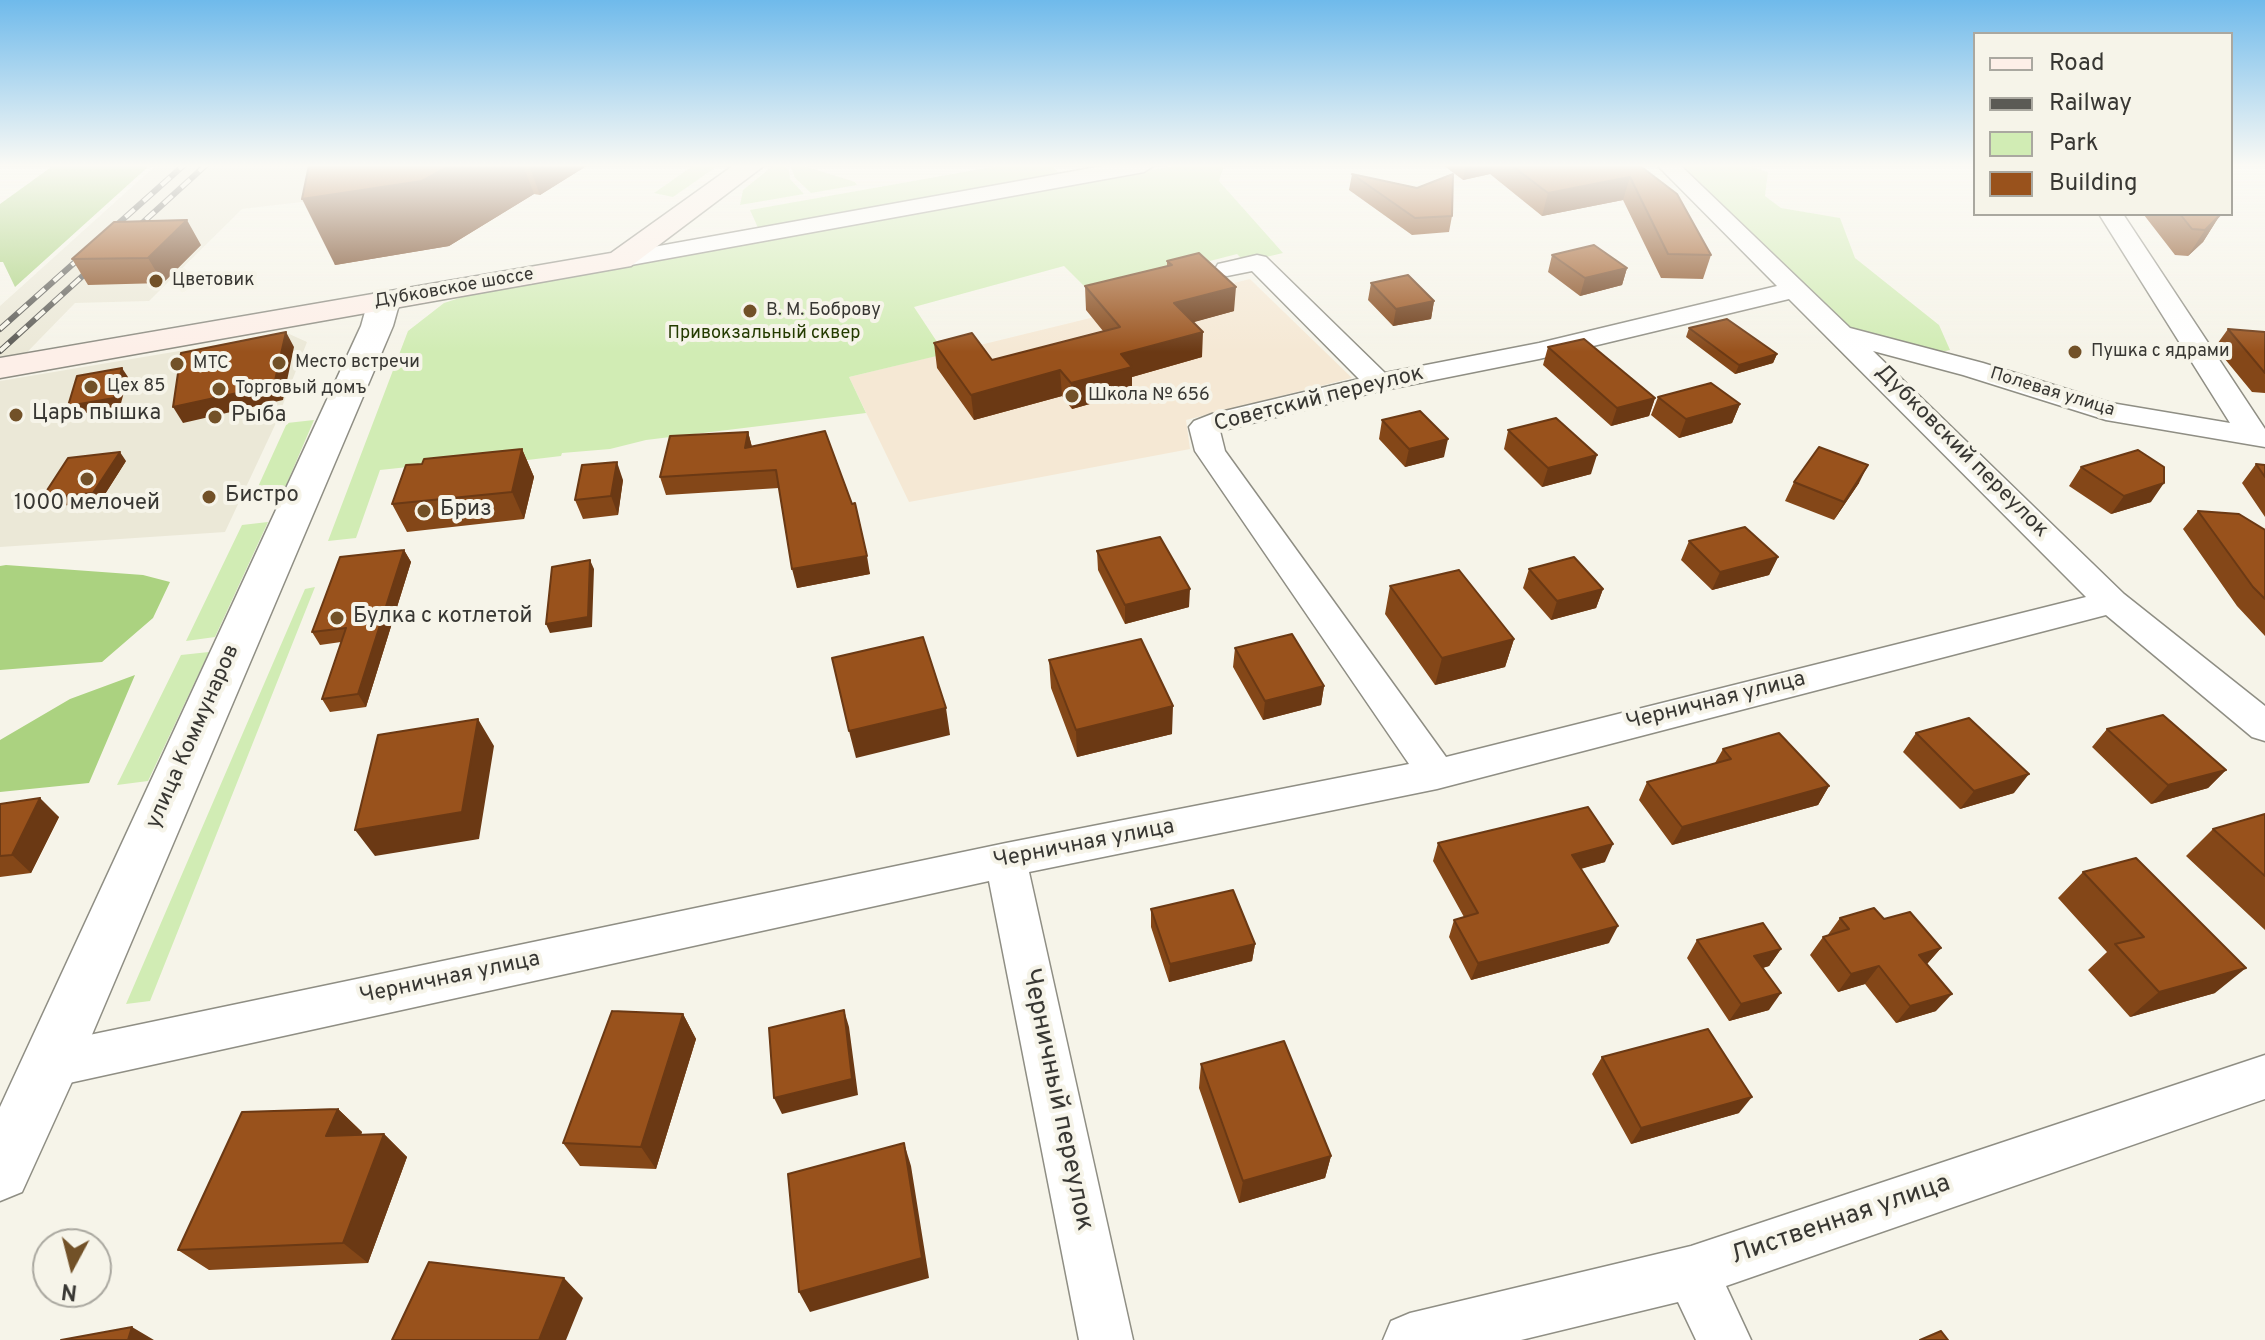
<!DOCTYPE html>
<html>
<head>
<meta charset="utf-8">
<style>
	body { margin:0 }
	#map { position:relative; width:2265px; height:1340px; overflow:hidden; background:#f6f4e9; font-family:Overpass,sans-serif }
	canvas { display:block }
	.legend { position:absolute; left:1973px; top:32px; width:260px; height:184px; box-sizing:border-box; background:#f6f4e9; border:2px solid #aaa8a0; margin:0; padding:10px 14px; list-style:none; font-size:24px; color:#383733 }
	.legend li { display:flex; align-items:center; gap:16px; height:40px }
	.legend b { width:40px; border:2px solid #aaa8a0 }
	.north { position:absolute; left:32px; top:1228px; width:80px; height:80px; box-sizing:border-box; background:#f6f4e9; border:2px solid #aaa8a0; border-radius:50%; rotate:187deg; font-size:22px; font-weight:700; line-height:32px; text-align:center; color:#383733 }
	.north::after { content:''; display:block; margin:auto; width:28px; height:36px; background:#725128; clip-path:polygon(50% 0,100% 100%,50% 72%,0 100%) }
</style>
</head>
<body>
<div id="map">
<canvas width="2265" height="1340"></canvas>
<ul class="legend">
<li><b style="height:10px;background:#fdefe8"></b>Road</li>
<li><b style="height:10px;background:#5b5a55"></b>Railway</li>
<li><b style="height:22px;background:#d1ecb4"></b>Park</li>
<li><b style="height:22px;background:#99521c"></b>Building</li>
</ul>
<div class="north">N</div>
</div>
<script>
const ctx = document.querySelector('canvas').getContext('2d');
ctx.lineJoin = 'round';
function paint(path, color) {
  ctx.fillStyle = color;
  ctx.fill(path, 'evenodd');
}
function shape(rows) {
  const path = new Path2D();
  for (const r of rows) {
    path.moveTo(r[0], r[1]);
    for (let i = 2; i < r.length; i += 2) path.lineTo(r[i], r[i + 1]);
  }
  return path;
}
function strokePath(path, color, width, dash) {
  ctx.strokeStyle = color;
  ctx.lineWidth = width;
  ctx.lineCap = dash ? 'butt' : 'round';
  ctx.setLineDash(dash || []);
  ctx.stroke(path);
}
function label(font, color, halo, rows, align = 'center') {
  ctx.font = font + ' Overpass,sans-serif';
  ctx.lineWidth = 8;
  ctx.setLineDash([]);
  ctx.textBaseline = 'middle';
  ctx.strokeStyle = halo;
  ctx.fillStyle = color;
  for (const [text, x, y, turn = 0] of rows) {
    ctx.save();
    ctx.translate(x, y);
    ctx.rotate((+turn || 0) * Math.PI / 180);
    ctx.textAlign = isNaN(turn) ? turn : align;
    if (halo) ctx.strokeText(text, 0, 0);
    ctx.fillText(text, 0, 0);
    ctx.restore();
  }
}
const built = shape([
	[156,165,362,165,311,201,242,209,149,301,75,303,0,380,0,306],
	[287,333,307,342,275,425,225,532,0,547,0,381]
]);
const education = shape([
	[1250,279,1352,378,1186,420,1190,449,909,502,849,377]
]);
const green = shape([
	[694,165,719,165,673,197,654,193],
	[774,165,784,165,789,170,790,179,804,194,740,205,743,190],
	[790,165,801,165,855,182,857,185,811,193,795,178],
	[1003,165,1052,165,1061,176,759,230,750,210],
	[1178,165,1224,165,1219,181,1283,253,1245,262,1237,254,1090,292,1064,266,914,307,945,354,849,377,866,413,646,440,610,449,562,453,561,456,519,461,520,455,380,470,356,538,328,541,408,331,444,303,472,294],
	[1680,165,1746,165,1768,172,1765,196,1781,208,1840,218,1855,258,1939,325,1950,350,1941,352,1849,329],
	[314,420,281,497,252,500,287,423],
	[268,522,215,637,186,641,242,525],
	[315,587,150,1001,126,1004,305,589],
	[209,652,148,781,117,785,181,655]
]);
const forest = shape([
	[54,165,150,165,15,287,3,262,0,262,0,204],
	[6,565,143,575,170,582,153,618,102,662,0,670,0,566],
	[135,675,89,783,0,792,0,740,70,699]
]);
const minor = shape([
	[1108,165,1155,165,1144,172,620,267,611,265,608,260,611,255,620,253,1108,165],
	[1657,165,1680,165,1850,328,1983,363,2111,403,2230,423,2099,214,2123,214,2265,429,2265,447,2106,420,1963,375,1873,351,2124,594,2265,706,2265,741,2252,737,2106,615,1437,789,1029,872,1133,1340,1079,1340,989,881,51,1087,34,1081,28,1065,34,1049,51,1043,1006,843,1409,764,1195,451,1189,427,1194,421,1212,414,1359,379,1252,271,1227,276,1218,274,1215,269,1218,264,1227,262,1257,255,1266,257,1385,373,1539,343,1777,286,1657,165],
	[1789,299,2086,597,1446,757,1225,451,1220,431,1379,391,1539,359,1789,299],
	[2265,1055,2265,1099,1726,1286,1751,1340,1696,1340,1678,1302,1521,1340,1383,1340,1391,1321,1410,1313,1691,1246,2265,1055]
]);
const tertiary = shape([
	[384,292,395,294,400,301,393,326,71,1084,22,1192,0,1201,0,1107,361,326,368,301,373,294,384,292]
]);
const secondary = shape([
	[734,165,765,165,631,266,0,378,0,358,611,253,734,165]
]);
const rail = shape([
	[128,236,206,165],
	[0,329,184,165],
	[0,351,98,262]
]);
const wall = shape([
	[309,165,588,165,540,195,534,194,449,246,335,265],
	[1443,165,1639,165,1711,255,1703,279,1661,278,1623,200,1542,216,1490,174,1463,180],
	[1352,174,1417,188,1452,216,1449,232,1412,235,1349,190],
	[2134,214,2219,214,2220,215,2203,242,2188,256,2175,255,2144,215],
	[201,245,163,283,88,285,72,259],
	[1552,255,1627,268,1622,285,1580,296,1548,272],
	[1167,261,1234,311,1193,322,1202,357,1132,377,1132,392,1072,409,1062,396,974,420,937,368,934,343,992,360,1103,331,1086,310,1085,286,1167,266],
	[1371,283,1434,301,1431,319,1393,326,1368,300],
	[1689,328,1777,354,1773,363,1735,374,1686,337],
	[2228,329,2265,332,2265,393,2252,392,2215,347],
	[1548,347,1655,398,1649,416,1611,426,1543,365],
	[1658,397,1740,404,1732,423,1679,438,1651,415],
	[1382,420,1444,457,1405,467,1379,439],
	[825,431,870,574,797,588,779,488,666,495,660,477,748,432,752,447],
	[1508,431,1591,474,1542,487,1504,449],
	[522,449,534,477,524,519,407,532,392,504,422,464],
	[126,461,100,502,49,507,42,498],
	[2256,464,2265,465,2265,517,2242,483],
	[2081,467,2151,502,2111,514,2069,486],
	[623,480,618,515,583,519,575,500],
	[1794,482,1859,483,1834,520,1785,501],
	[2198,511,2265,530,2265,636,2237,606,2183,529],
	[1689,541,1778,557,1769,575,1712,590,1681,560],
	[404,550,411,562,366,707,330,712,322,699,341,642,320,645,312,632],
	[1097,551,1189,607,1125,624,1098,570],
	[1529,569,1603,589,1596,608,1551,620,1523,588],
	[1390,586,1514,639,1505,667,1435,685,1385,614],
	[1235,648,1324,686,1321,705,1263,720,1233,667],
	[1049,660,1172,734,1077,757,1051,688],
	[2107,729,2226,770,2208,788,2151,804,2092,747],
	[1916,733,2014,793,1960,809,1903,752],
	[1723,749,1829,786,1818,805,1672,845,1639,800,1647,782,1715,763],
	[0,804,59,817,31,873,0,877],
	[2265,814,2265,930,2186,856,2213,829],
	[1438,843,1605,862,1581,869,1609,943,1471,980,1449,937,1454,920,1464,917,1433,861],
	[2083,872,2215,993,2130,1017,2088,970,2107,952,2058,898],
	[1151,909,1255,944,1252,961,1169,982,1151,927],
	[1840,918,1884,919,1941,948,1927,964,1936,1011,1896,1023,1865,984,1838,992,1810,955,1823,937,1827,936],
	[1697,940,1781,949,1769,966,1763,968,1769,1010,1729,1021,1687,958],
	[683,1014,696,1039,656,1169,580,1166,563,1143],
	[1602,1057,1739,1113,1631,1144,1592,1074],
	[1201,1064,1331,1156,1325,1178,1239,1203,1199,1088],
	[338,1109,362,1132,361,1135,384,1134,407,1157,368,1263,209,1270,178,1250]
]);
const shadedWall = shape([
	[451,165,523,165,534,194,449,246,335,265,302,199],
	[529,165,588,165,540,195],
	[1466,165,1492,165,1490,174,1463,180],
	[1630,177,1623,200,1542,216,1548,193],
	[2220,215,2203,242,2188,256,2205,230],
	[187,220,201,245,163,283,148,258],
	[1627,268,1622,285,1580,296,1585,278],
	[1236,287,1234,311,1173,328,1174,303],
	[1434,301,1431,319,1393,326,1396,309],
	[286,332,294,347,283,400,183,423,173,407],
	[1203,332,1202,357,1132,377,1132,392,1072,409,1071,383,1121,354],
	[1777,354,1773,363,1735,374,1739,365],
	[122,368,128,377,120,407,74,415,68,406],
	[1060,370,1062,396,974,420,971,395],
	[1655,398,1649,416,1611,426,1617,408],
	[1740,404,1732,423,1679,438,1686,419],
	[748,432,753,451,745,448],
	[1448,439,1444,457,1405,467,1409,449],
	[522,449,534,477,524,519,512,492],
	[120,452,126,461,100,502,93,493],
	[1597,455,1591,474,1542,487,1548,468],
	[617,462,623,480,618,515,611,496],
	[1868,465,1859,483,1834,520,1844,502],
	[2164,483,2151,502,2111,514,2124,496],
	[404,550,411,562,366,707,358,694],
	[867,556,870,574,797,588,792,569],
	[1778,557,1769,575,1712,590,1720,572],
	[590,560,594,569,592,627,550,633,546,624],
	[1190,589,1189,607,1125,624,1125,605],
	[1603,589,1596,608,1551,620,1557,601],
	[1514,639,1505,667,1435,685,1442,658],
	[1324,686,1321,705,1263,720,1265,701],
	[1173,706,1172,734,1077,757,1076,730],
	[946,708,950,735,856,758,849,731],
	[478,719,494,746,479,839,375,856,355,830],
	[2226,770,2208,788,2151,804,2168,785],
	[2029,774,2014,793,1960,809,1974,791],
	[1829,786,1818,805,1672,845,1682,827],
	[40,798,59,817,31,873,12,855],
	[1613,844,1605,862,1564,873,1572,855],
	[1618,926,1609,943,1471,980,1478,963],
	[1255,944,1252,961,1169,982,1170,964],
	[1941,948,1926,965,1919,955],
	[1781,949,1769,966,1743,973,1754,956],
	[1879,966,1865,984,1838,992,1851,974],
	[2246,968,2215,993,2130,1017,2159,992],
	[1781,993,1769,1010,1729,1021,1741,1004],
	[1952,994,1936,1011,1896,1023,1910,1006],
	[844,1010,849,1027,858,1095,782,1114,774,1098],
	[683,1014,696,1039,656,1169,641,1147],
	[1752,1097,1739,1113,1631,1144,1641,1128],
	[338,1109,362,1132,351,1159,326,1136],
	[384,1134,407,1157,368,1263,343,1243],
	[904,1143,911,1166,929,1278,810,1312,799,1292],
	[1331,1156,1325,1178,1239,1203,1243,1181],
	[564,1278,583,1298,566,1340,539,1340],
	[132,1327,154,1340,128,1340]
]);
const building = shape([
	[309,165,451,165,422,181,302,199,309,165],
	[1511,165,1639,165,1677,194,1711,255,1668,254,1630,177,1548,193,1511,165],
	[1352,174,1417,188,1453,174,1452,216,1415,218,1352,174],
	[2180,214,2219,214,2220,215,2205,230,2192,229,2180,214],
	[187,220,148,258,72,259,114,222,187,220],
	[1594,245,1627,268,1585,278,1552,255,1594,245],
	[1199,253,1236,287,1174,303,1203,332,1121,354,1132,367,1071,383,1060,370,971,395,934,343,972,333,992,360,1120,327,1085,286,1172,265,1167,261,1199,253],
	[1408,275,1434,301,1396,309,1371,283,1408,275],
	[1727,319,1777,354,1739,365,1689,328,1727,319],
	[2228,329,2265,332,2265,373,2228,329],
	[286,332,274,385,173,407,181,353,286,332],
	[1584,339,1655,398,1617,408,1548,347,1584,339],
	[122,368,114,398,68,406,77,376,122,368],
	[1711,383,1740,404,1686,419,1658,397,1711,383],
	[1420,411,1448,439,1409,449,1382,420,1420,411],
	[1556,418,1597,455,1548,468,1508,430,1556,418],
	[825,431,852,504,855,503,867,556,792,569,776,470,660,477,670,436,748,432,745,448,825,431],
	[1819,447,1868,465,1844,502,1794,482,1819,447],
	[522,449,512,492,392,504,406,465,422,464,424,459,522,449],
	[2138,450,2164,467,2164,483,2124,496,2081,467,2138,450],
	[120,452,93,493,42,498,68,458,120,452],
	[617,462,611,496,575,500,582,465,617,462],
	[2256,464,2265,465,2265,477,2256,464],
	[2198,511,2239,514,2265,530,2265,599,2253,587,2198,511],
	[1745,527,1778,557,1720,572,1689,541,1745,527],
	[1160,537,1190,589,1125,605,1097,551,1160,537],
	[404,550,358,694,322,699,346,628,312,632,340,557,404,550],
	[1574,557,1603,589,1557,601,1529,569,1574,557],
	[590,560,588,617,546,624,552,567,590,560],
	[1459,570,1514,639,1442,658,1390,586,1459,570],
	[1292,634,1324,686,1265,701,1235,648,1292,634],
	[923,637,946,708,849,731,832,658,923,637],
	[1141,639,1173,706,1076,730,1049,660,1141,639],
	[2163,715,2226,770,2168,785,2107,729,2163,715],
	[1969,718,2029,774,1974,791,1916,733,1969,718],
	[478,719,462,812,355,830,378,735,478,719],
	[1779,733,1829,786,1682,827,1647,782,1731,759,1723,749,1779,733],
	[40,798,12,855,0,856,0,804,40,798],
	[1588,807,1613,844,1572,855,1618,926,1478,963,1454,920,1478,913,1438,843,1588,807],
	[2265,814,2265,876,2213,829,2265,814],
	[2136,858,2246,968,2159,992,2115,944,2144,937,2083,872,2136,858],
	[1233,890,1255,944,1170,964,1151,909,1233,890],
	[1874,908,1884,919,1910,912,1941,948,1919,955,1952,994,1910,1006,1879,966,1851,974,1823,937,1849,929,1840,918,1874,908],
	[1763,923,1781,949,1754,956,1781,993,1741,1004,1697,940,1763,923],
	[844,1010,852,1079,774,1098,769,1028,844,1010],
	[612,1011,683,1014,641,1147,563,1143,612,1011],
	[1708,1029,1752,1097,1641,1128,1602,1057,1708,1029],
	[1284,1041,1331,1156,1243,1181,1201,1064,1284,1041],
	[338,1109,326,1136,384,1134,343,1243,178,1250,242,1112,338,1109],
	[904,1143,922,1258,799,1292,788,1174,904,1143],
	[429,1262,564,1278,539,1340,392,1340,429,1262],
	[132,1327,128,1340,61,1340,132,1327],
	[1941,1331,1948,1340,1920,1340,1941,1331]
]);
const markers = [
	[156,281,8,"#725128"],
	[750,311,8,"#725128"],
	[2075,352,8,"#725128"],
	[279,363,8,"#725128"],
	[177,364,8,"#725128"],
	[91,387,8,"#725128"],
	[219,389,8,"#725128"],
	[1072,396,8,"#725128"],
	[16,415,8,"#725128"],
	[215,417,8,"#725128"],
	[87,479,8,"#725128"],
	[209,497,8,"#725128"],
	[424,511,8,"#725128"],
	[337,618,8,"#725128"]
];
const farPoinames = [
	["Цветовик",172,281],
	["В. М. Боброву",766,311],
	["Пушка с ядрами",2091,352],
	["Место встречи",295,363],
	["МТС",193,364],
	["Цех 85",107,387],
	["Торговый домъ",235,389],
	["Школа № 656",1088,396]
];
const farStreetnames = [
	["Дубковское шоссе",454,289,-10],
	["Полевая улица",2052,393,17]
];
const farParknames = [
	["Привокзальный сквер",764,334]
];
const streetNames = [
	["Советский переулок",1319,400,-14],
	["Дубковский переулок",1961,452,45],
	["Черничная улица",1716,702,-14],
	["улица Коммунаров",194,737,-66],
	["Черничная улица",1084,845,-11],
	["Черничная улица",450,979,-12]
];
const poiNames = [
	["Царь пышка",32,415],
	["Рыба",231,417],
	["Бистро",225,497],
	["1000 мелочей",87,505,"center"],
	["Бриз",440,511],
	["Булка с котлетой",353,618]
];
const nearStreetnames = [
	["Черничный переулок",1056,1100,78],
	["Лиственная улица",1841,1221,-19]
];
paint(built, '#ebe8d7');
paint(education, '#f5e8d4');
paint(green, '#d1ecb4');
paint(forest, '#abd280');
strokePath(minor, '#8f8e84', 3);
strokePath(tertiary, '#8f8e84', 3);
strokePath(secondary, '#8f8e84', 3);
paint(minor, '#fff');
paint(tertiary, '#fff');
paint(secondary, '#fdefe8');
strokePath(rail, '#5b5a55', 6);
strokePath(rail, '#f6f4e9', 4, [12]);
paint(wall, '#844718');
paint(shadedWall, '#6b3914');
paint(building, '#99521c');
strokePath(building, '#6b3914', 2);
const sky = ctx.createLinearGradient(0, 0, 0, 352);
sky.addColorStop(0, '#6fbaeb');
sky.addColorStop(0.47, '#fbfaf5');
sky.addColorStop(1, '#fbfaf500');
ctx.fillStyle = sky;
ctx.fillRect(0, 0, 2265, 352);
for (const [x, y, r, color] of markers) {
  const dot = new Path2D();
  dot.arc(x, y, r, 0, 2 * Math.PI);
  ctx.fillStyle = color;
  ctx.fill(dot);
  strokePath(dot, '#f6f4e9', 3);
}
label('18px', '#383733', '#f6f4e9', farPoinames, 'left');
label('18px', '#383733', '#f6f4e9', farStreetnames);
label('18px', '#243b00', '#f6f4e9', farParknames);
label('22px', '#383733', '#f6f4e9', streetNames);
label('22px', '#383733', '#f6f4e9', poiNames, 'left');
label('26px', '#383733', '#f6f4e9', nearStreetnames);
</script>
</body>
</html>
